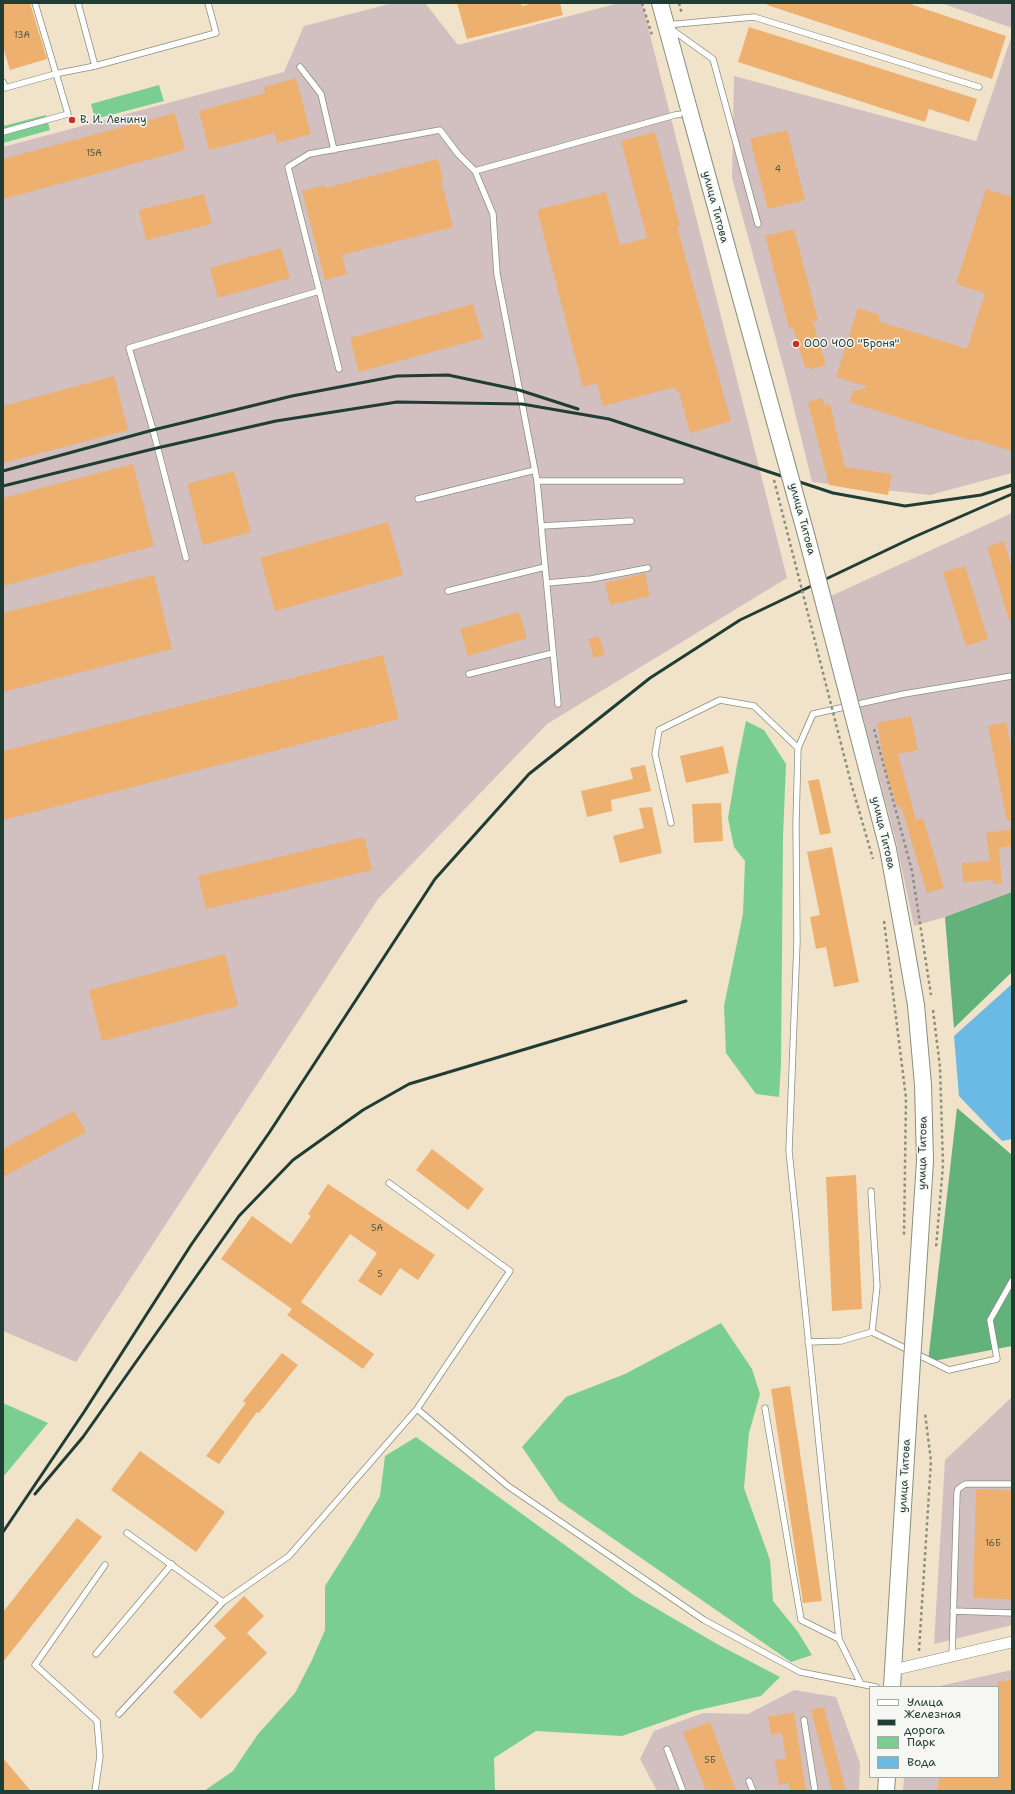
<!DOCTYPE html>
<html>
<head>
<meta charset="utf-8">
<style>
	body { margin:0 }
	#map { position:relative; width:1015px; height:1794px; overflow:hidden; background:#f1e3c9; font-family:"Shantell Sans",sans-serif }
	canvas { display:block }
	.frame { position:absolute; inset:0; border:4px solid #1f3d34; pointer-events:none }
	.legend { position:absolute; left:869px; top:1686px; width:130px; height:92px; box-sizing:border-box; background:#f6f6f2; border:1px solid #a0aca6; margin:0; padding:5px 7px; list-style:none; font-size:12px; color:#1f3d34 }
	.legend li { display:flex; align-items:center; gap:8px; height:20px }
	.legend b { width:20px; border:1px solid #a0aca6 }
</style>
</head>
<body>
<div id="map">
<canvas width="1015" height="1794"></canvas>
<div class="frame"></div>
<ul class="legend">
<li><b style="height:5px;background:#fff"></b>Улица</li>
<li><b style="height:5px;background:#1f3d34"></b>Железная дорога</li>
<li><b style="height:11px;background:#7ace91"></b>Парк</li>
<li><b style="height:11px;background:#6bbae5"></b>Вода</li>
</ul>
</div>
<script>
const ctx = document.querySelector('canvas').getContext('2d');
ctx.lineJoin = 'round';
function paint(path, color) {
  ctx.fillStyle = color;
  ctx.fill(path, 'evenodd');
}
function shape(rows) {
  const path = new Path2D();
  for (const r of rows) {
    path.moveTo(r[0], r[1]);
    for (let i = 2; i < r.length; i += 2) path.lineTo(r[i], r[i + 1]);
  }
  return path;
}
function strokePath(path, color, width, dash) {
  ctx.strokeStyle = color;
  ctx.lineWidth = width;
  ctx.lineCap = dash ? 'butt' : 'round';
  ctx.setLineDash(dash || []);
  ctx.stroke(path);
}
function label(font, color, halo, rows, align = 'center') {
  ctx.font = font + ' "Shantell Sans",sans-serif';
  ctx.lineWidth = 3;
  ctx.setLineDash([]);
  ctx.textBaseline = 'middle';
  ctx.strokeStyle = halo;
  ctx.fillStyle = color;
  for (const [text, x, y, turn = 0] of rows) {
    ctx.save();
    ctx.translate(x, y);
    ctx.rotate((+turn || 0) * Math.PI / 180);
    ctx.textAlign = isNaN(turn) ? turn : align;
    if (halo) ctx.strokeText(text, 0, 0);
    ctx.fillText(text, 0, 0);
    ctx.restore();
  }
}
const industrial = shape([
	[393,3,425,3,458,45,619,3,642,3,787,578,547,724,378,899,76,1362,3,1331,3,147,284,72,304,26],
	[941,3,1012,3,1012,28],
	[1012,35,1012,473,930,495,812,482,787,380,732,178,734,76,976,141],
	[1012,513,1012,892,945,917,914,926,896,841,831,596],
	[1012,1397,1012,1625,934,1644,945,1460],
	[1012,1670,1012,1791,903,1791,904,1777,998,1777,998,1687,935,1687],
	[794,1690,836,1697,860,1763,859,1791,657,1791,640,1759,654,1731,703,1713,748,1714]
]);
const green = shape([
	[159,85,164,101,95,119,91,104],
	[46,115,50,130,3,143,3,126],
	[746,721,764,730,786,764,783,837,781,1064,779,1097,756,1094,726,1053,724,1006,743,914,745,861,734,847,728,818,737,765],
	[721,1323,752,1369,760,1394,749,1433,744,1488,770,1560,773,1601,798,1632,812,1655,791,1662,559,1501,522,1447,566,1397,625,1374],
	[3,1403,48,1423,3,1477],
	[416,1437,635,1596,717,1644,780,1677,761,1696,694,1711,622,1736,536,1731,494,1758,495,1791,204,1791,233,1771,258,1734,295,1693,312,1660,325,1630,325,1586,356,1537,380,1496,385,1456]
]);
const forest = shape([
	[1012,892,1012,972,954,1028,945,917],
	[957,1108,1012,1155,1012,1346,928,1362]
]);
const water = shape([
	[1012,984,1012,1139,1002,1141,959,1096,954,1036]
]);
const building = shape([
	[3,3,30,3,47,59,10,70,3,47],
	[457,3,521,3,522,6,533,3,560,3,563,15,467,39],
	[768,3,907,3,1006,36,992,79,767,5],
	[749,27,977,99,969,122,929,109,925,122,738,62],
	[296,78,311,134,277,143,275,133,209,150,199,111,265,93,264,87],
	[175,113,185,150,3,199,3,159],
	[787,130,805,200,768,209,750,139],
	[655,132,680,226,677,227,731,421,690,433,679,392,677,393,675,387,603,406,597,383,583,387,537,210,606,192,620,245,647,238,621,141],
	[438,159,443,179,441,180,453,227,342,255,347,274,325,280,302,191,324,185,325,188],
	[986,189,1012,197,1012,451,974,439,973,441,849,402,853,391,869,387,836,377,858,308,880,315,878,321,967,349,985,293,956,284],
	[204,194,212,224,146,240,139,210],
	[794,229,818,320,813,322,826,365,812,369,805,367,793,327,789,328,765,236],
	[281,248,290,278,218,298,210,268],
	[473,304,483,338,359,372,350,338],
	[114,376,128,430,3,463,3,406],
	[823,398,825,406,830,404,845,467,892,474,888,495,829,485,808,402],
	[133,464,154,546,3,586,3,498],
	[234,471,251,532,203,545,187,484],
	[388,522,403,575,275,611,260,558],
	[1004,541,1012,569,1012,619,1009,620,987,547],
	[965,566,988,639,966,646,943,572],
	[645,573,650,596,610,605,605,583],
	[154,575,172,649,3,692,3,613],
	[519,612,527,638,468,656,460,629],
	[599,636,605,655,594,658,588,639],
	[383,655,399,719,3,820,3,751],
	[911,716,918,750,898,754,916,820,923,818,944,888,927,893,901,806,897,807,885,767,877,723],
	[1006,722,1012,752,1012,820,1007,821,988,726],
	[723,746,729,773,686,783,680,756],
	[645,765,651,791,611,800,612,811,587,817,581,791,633,779,630,768],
	[819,779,831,833,820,835,808,781],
	[721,803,723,841,694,843,692,804],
	[652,807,662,853,620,863,613,836,644,828,639,808],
	[1012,829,1012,846,999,848,1002,883,993,884,993,880,963,882,962,863,990,861,986,833],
	[364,837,372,870,206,909,198,876],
	[832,847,859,982,834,987,826,947,816,949,810,917,820,915,807,852],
	[225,954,238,1006,102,1041,89,990],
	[74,1111,86,1132,3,1177,3,1149],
	[432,1149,484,1189,468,1210,416,1170],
	[856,1175,862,1309,832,1311,826,1177],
	[328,1184,435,1255,418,1280,400,1268,381,1296,358,1281,377,1253,350,1234,301,1302,374,1354,363,1369,287,1315,292,1309,221,1259,252,1216,291,1244,311,1216,308,1214],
	[282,1353,298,1365,259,1413,257,1412,219,1464,206,1456,246,1403,243,1401],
	[790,1386,822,1601,803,1603,771,1389],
	[140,1451,225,1512,196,1552,111,1490],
	[976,1489,1012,1490,1012,1599,973,1598],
	[77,1518,102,1537,3,1662,3,1612],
	[244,1596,264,1616,247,1633,267,1653,201,1719,173,1692,226,1638,214,1626],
	[1012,1680,1012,1791,938,1791,939,1777,998,1777,998,1682],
	[824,1707,846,1791,832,1791,811,1710],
	[794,1712,795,1720,806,1791,790,1791,789,1783,779,1785,775,1760,786,1758,782,1733,771,1735,768,1717],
	[710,1722,736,1791,706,1791,683,1732],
	[3,1758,31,1791,3,1791]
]);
const path = shape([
	[642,3,652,35],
	[679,3,682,14],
	[919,1651,931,1461,925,1413]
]);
const lane = shape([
	[78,3,95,66,216,33,208,3],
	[666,25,754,17,979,87],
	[671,29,713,59,758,224],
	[300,67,321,94,334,150],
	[3,82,5,88,55,74,95,66],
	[3,132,68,114,35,3],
	[475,171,675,115,689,113],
	[339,369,288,167,309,154,440,130,458,154,475,171,493,214,497,274,537,481,558,704],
	[537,481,681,481],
	[418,499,535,470],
	[542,526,631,521],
	[186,558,153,430,129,348,319,291],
	[547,583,591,579,648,568],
	[448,591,545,567],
	[469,674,553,653],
	[798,748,813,714,904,694,1012,676],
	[671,823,655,754,659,730,720,700,754,706,798,748,796,824,797,942,789,1151,839,1639,861,1684],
	[389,1183,510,1271,417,1409,508,1486,704,1620,800,1672,876,1687],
	[872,1332,949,1370,997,1359,990,1320,1012,1281],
	[808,1342,841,1341,872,1332,877,1286,871,1191],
	[765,1408,801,1620,839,1639],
	[127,1533,223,1602,289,1556,417,1409],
	[953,1611,1012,1613],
	[96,1654,172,1564],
	[952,1656,957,1493,958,1489,965,1484,1012,1484],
	[119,1714,223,1602],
	[804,1720,815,1791],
	[667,1749,683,1791],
	[749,1781,753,1791],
	[95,1791,100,1756,97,1721,35,1665,105,1565]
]);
const street = shape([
	[893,1670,1012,1642]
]);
const secondary = shape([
	[660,3,690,113],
	[892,1687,909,1408],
	[886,1791,887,1777]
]);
const rail = shape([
	[3,471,153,430,292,396,397,376,448,375,519,390,578,409],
	[3,486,157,448,276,421,397,402,522,404,609,419,833,493,905,506,981,495,1012,485],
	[35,1494,83,1437,239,1216,293,1160,363,1110,409,1084,686,1001],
	[3,1532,84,1412,191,1245,269,1133,435,879,529,774,650,678,740,620,914,537,1012,494]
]);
const pathBridge = shape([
	[774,480,851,783,873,859],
	[874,729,912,871,931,995],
	[884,921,906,1098,904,1236],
	[933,1010,940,1067,943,1165,936,1248]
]);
const secondaryBridge = shape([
	[690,113,807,538,888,849,904,936,916,1005,923,1085,925,1161,909,1408]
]);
const markers = [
	[72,120,4,"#c8321e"],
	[796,344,4,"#c8321e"]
];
const numberNames = [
	["13А",22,36],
	["15А",94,154],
	["4",778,170],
	["5А",377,1229],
	["5",380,1275],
	["16Б",993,1544],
	["5Б",710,1761]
];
const poiNames = [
	["В. И. Ленину",80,120],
	["ООО ЧОО \"Броня\"",804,344]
];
const streetNames = [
	["улица Титова",715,207,75],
	["улица Титова",802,519,75],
	["улица Титова",883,833,77],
	["улица Титова",923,1153,-89],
	["улица Титова",905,1476,-87]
];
paint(industrial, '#d2bfc0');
paint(green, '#7ace91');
paint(forest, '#63b17b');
paint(water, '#6bbae5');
paint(building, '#edb06e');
strokePath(lane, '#88907e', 7);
strokePath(street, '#88907e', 12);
strokePath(secondary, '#88907e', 18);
strokePath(path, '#88907e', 2.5, [3, 3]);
strokePath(lane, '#fff', 5.5);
strokePath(street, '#fff', 11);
strokePath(secondary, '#fff', 16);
strokePath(rail, '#1f3d34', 3);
strokePath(secondaryBridge, '#88907e', 18, []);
strokePath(pathBridge, '#88907e', 2.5, [3, 3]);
strokePath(secondaryBridge, '#fff', 16);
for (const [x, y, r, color] of markers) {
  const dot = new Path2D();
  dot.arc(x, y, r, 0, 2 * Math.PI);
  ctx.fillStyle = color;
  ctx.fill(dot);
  strokePath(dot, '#f6f6f2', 1.5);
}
label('9px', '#525a42', null, numberNames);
label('11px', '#1f3d34', '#f6f6f2', poiNames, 'left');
label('11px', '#1f3d34', '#f6f6f2', streetNames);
</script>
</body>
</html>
